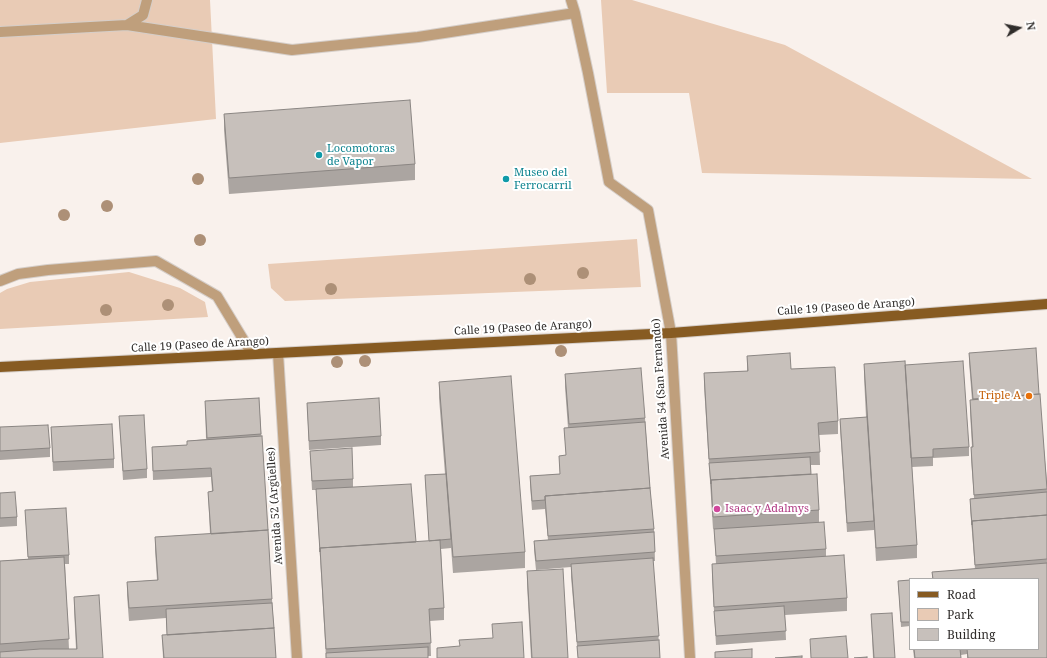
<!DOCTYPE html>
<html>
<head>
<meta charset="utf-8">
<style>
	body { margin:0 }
	#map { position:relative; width:1047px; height:658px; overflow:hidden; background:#f9f1ec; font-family:"Noto Serif",serif }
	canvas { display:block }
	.legend { position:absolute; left:909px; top:578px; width:130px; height:72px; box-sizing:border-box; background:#fff; border:1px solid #acabaa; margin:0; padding:5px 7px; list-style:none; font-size:12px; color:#302d2b }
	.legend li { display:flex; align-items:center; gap:8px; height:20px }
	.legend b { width:20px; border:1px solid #acabaa }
	.north { position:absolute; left:999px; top:8px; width:40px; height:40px; -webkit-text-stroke:3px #fff; paint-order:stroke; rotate:80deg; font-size:11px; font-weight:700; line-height:16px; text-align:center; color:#302d2b }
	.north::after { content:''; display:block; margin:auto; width:14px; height:18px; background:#302d2b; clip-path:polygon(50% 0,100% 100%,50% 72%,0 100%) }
</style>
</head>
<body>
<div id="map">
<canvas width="1047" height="658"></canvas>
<ul class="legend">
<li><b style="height:5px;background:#875b22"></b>Road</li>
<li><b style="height:11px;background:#e9cbb5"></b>Park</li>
<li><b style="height:11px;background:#c7c0bb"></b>Building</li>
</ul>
<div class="north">N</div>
</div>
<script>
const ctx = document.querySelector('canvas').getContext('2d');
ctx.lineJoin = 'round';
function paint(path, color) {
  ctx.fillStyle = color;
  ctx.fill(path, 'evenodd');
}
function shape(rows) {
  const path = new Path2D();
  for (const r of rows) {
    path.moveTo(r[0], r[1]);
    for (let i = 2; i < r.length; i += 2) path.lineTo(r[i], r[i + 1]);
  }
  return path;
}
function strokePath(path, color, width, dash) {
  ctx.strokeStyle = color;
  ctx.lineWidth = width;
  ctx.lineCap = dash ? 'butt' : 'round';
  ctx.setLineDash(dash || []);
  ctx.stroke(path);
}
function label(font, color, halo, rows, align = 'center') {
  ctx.font = font + ' "Noto Serif",serif';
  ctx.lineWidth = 4;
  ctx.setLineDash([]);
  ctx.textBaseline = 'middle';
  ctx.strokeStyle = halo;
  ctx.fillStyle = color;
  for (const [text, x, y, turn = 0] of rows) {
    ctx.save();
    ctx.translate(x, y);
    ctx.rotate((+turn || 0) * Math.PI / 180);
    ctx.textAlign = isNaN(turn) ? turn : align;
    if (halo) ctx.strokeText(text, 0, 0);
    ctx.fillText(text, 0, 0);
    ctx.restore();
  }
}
const green = shape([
	[0,0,210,0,216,119,0,143],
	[601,0,632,0,785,45,1032,179,702,173,689,93,607,93],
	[637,239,641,287,285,301,271,288,268,264],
	[129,272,180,288,205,302,208,317,0,329,0,293,7,289,30,282]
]);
const minor = shape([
	[571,0,575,13,588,73,609,182,648,210,671,333,690,658],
	[127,25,292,50,418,37,575,13],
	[0,32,127,25,143,15,147,0],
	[0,281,18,274,48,270,156,261,217,296,252,354],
	[278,353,297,658]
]);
const major = shape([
	[0,367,671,333,1047,304]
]);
const trees = [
	[198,179],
	[107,206],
	[64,215],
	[200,240],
	[583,273],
	[530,279],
	[331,289],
	[168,305],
	[106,310],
	[561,351],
	[365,361],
	[337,362]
];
const wall = shape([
	[224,114,415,164,415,180,229,194,224,130],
	[969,353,1039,394,1047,482,1047,658,967,658,967,654,961,655,961,658,914,658,913,649,1038,649,1038,579,932,579,932,572,975,569,970,508,970,499,974,498,971,459,971,447,972,447,970,412,970,400,972,400,969,362],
	[747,356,791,369,838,421,838,434,819,435,820,465,811,465,811,474,819,510,819,522,826,549,826,556,847,598,847,611,785,615,786,640,716,645,712,577,712,564,716,564,714,529,713,529,704,386,704,373,747,371],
	[864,364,905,365,969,447,969,456,933,458,933,466,912,467,917,545,917,558,876,561,874,527,874,530,847,532,840,428,840,419,866,417,864,377],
	[565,374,645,418,650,488,654,529,655,561,653,561,660,658,578,658,571,577,571,567,536,570,534,550,534,541,548,540,545,509,532,510,530,485,530,476,560,474,559,456,566,455,564,428,568,428,565,387],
	[439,382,525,552,525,568,453,573,451,547,451,548,441,549,444,608,444,620,430,621,431,656,428,656,428,658,326,658,316,490,312,490,310,451,353,479,353,487,416,542,429,541,425,475,445,474,439,398],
	[259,398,272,599,276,658,163,658,162,635,167,635,166,618,129,621,127,595,127,582,157,580,155,550,155,537,210,534,208,492,212,491,211,477,153,480,152,447,187,445,187,441,206,439,205,401],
	[307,403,381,436,381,445,309,450],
	[119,416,147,469,147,478,123,480],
	[0,427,50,448,50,457,0,460],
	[51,427,114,459,114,468,53,471],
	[0,493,17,517,17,526,0,527],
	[25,510,69,555,69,564,65,564,69,649,76,649,74,609,74,597,103,658,0,658,0,561,28,559],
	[527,571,568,658,531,658,527,584],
	[910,580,910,626,901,627,898,581],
	[871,614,895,658,873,658]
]);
const building = shape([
	[410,100,415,164,229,178,224,114,410,100],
	[1036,348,1039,394,973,399,969,353,1036,348],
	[790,353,791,369,835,367,838,421,818,423,820,452,709,459,704,373,748,371,747,356,790,353],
	[905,361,917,545,876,548,864,364,905,361],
	[963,361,969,447,933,449,933,457,911,458,905,365,963,361],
	[641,368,645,418,569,424,565,374,641,368],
	[511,376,525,552,453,557,439,382,511,376],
	[1040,394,1047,489,974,495,971,447,973,447,970,400,1040,394],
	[259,398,261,434,207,438,205,401,259,398],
	[379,398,381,436,309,441,307,403,379,398],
	[144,415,147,469,123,471,119,416,144,415],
	[867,417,874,521,847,523,840,419,867,417],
	[645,422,650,488,545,496,545,500,532,501,530,476,560,474,559,456,566,455,564,428,645,422],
	[112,424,114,459,53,462,51,427,112,424],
	[48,425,50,448,0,451,0,427,48,425],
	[262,436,268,530,211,534,208,492,213,491,211,468,153,471,152,447,187,445,187,441,262,436],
	[352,448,353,479,312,481,310,451,352,448],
	[810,457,811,474,711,480,711,484,709,463,810,457],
	[446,474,451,539,429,541,425,475,446,474],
	[817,474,819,510,713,517,711,480,817,474],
	[411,484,416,542,320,548,320,552,316,489,411,484],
	[650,488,654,529,548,536,545,496,650,488],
	[15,492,17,517,0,518,0,493,15,492],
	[1047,492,1047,515,972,521,972,525,970,499,1047,492],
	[66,508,69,555,28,557,25,510,66,508],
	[1047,515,1047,559,975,565,972,521,1047,515],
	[824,522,826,549,716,556,714,529,824,522],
	[268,530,272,599,129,608,127,582,158,580,155,537,268,530],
	[654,532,655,552,536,561,534,541,654,532],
	[440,540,444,608,429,609,431,643,326,649,320,548,440,540],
	[844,555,847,598,714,607,712,564,844,555],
	[64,557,69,639,0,644,0,561,64,557],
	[653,558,659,636,577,642,571,564,653,558],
	[1047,563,1047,658,968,658,967,649,1038,649,1038,579,933,579,932,572,1047,563],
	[563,569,568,658,532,658,527,571,563,569],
	[910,580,910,622,901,622,898,581,910,580],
	[99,595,103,658,0,658,0,652,40,649,77,649,74,597,99,595],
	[272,603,274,628,167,635,166,609,272,603],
	[784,606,786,631,716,636,714,611,784,606],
	[892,613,895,658,874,658,871,614,892,613],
	[522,622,524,658,437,658,437,648,460,646,459,640,493,638,492,624,522,622],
	[274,628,276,658,164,658,162,635,274,628],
	[846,636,848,658,811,658,810,639,846,636],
	[659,640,660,658,578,658,577,646,659,640],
	[428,647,428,658,326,658,326,653,428,647],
	[752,649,752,658,715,658,715,652,752,649],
	[914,649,960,649,961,658,915,658,914,649],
	[802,656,802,658,775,658,802,656],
	[867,657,867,658,854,658,867,657]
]);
const markers = [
	[319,155,4,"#0f9aa8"],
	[506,179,4,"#0f9aa8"],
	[1029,396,4,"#e8710a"],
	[717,509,4,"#d1479c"]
];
const cultureNames = [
	["Locomotoras",327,149],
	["de Vapor",327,162],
	["Museo del",514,173],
	["Ferrocarril",514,186]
];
const streetNames = [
	["Calle 19 (Paseo de Arango)",846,307,-4],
	["Calle 19 (Paseo de Arango)",523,328,-3],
	["Calle 19 (Paseo de Arango)",200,345,-3],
	["Avenida 54 (San Fernando)",661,389,-94],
	["Avenida 52 (Argüelles)",275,506,-94]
];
const foodNames = [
	["Triple A",1021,396]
];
const hotelNames = [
	["Isaac y Adalmys",725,509]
];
paint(green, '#e9cbb5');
strokePath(minor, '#d5cec9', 12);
strokePath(major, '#d5cec9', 12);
strokePath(minor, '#bf9f7c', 10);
strokePath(major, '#875b22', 10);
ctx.fillStyle = '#ad9077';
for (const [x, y] of trees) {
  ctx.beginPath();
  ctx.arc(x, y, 6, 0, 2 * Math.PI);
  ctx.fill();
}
paint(wall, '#aba5a1');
paint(building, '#c7c0bb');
strokePath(building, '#8b8683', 1);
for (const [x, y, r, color] of markers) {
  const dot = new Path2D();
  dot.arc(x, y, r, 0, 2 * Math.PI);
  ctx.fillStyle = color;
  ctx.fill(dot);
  strokePath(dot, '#fff', 1.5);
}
label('11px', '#0d838f', '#fff', cultureNames, 'left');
label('11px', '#302d2b', '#fff', streetNames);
label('11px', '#c56008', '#fff', foodNames, 'right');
label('11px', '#b23c85', '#fff', hotelNames, 'left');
</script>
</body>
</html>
